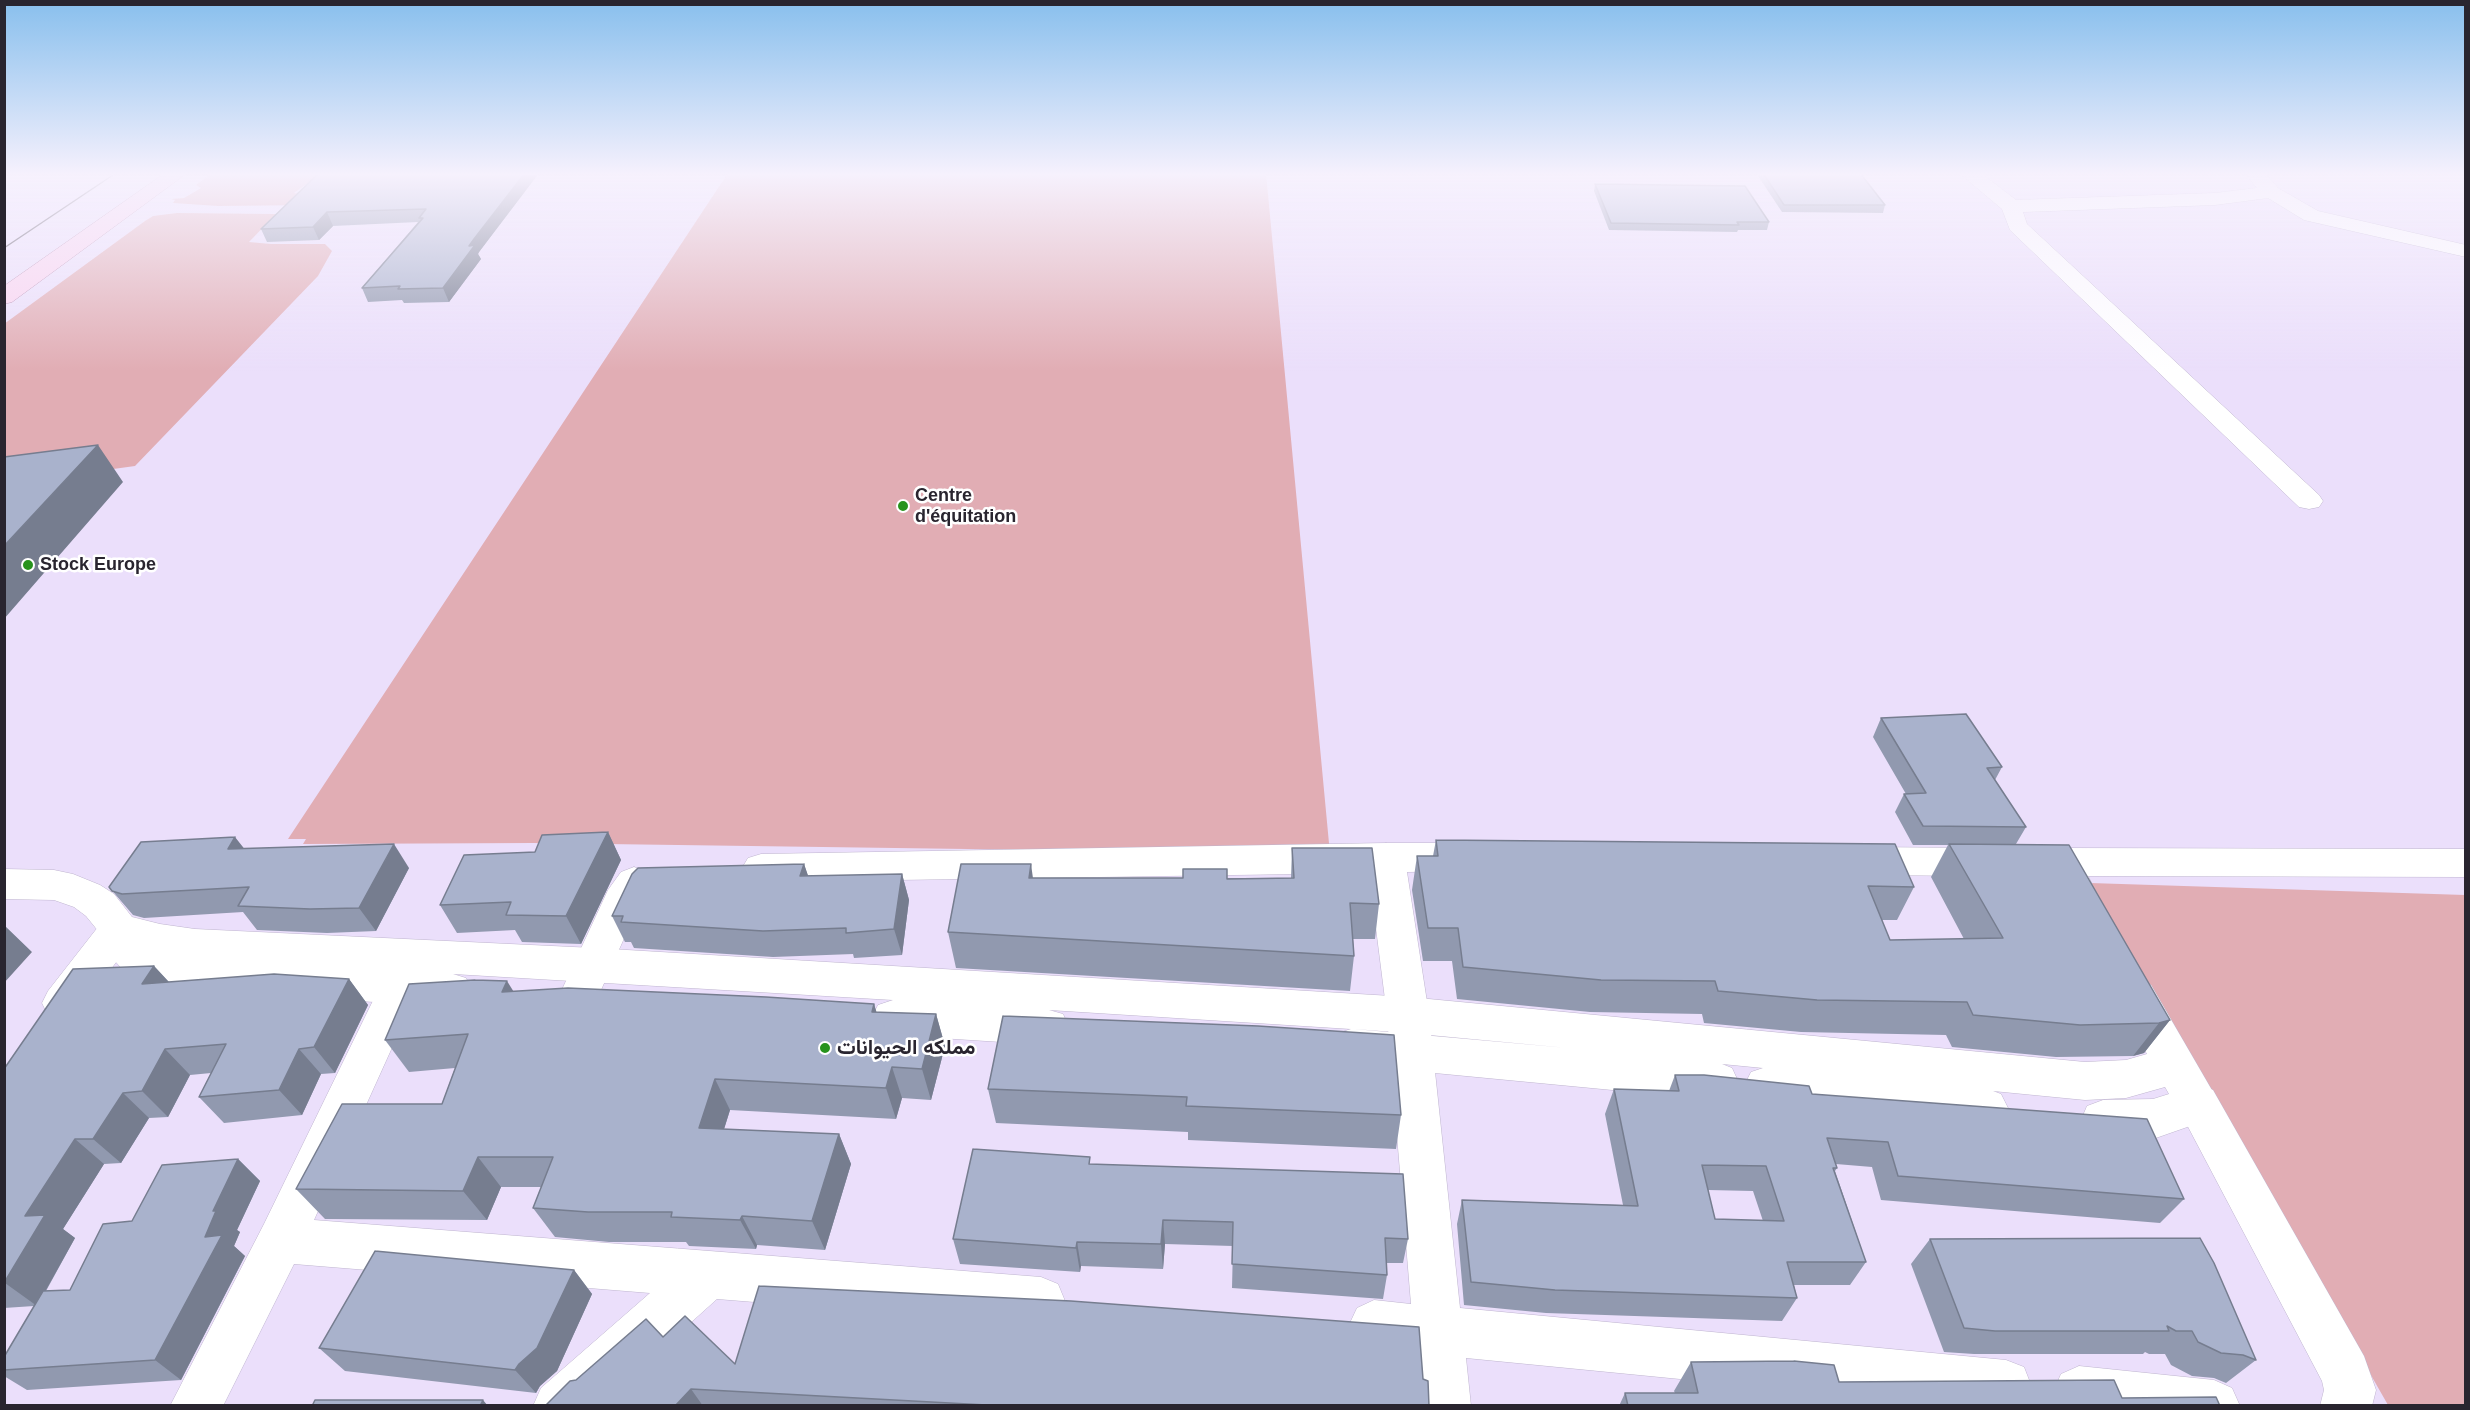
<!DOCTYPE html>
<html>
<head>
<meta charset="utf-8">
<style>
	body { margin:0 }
	#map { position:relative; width:2470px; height:1410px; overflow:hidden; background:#ebdffb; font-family:Helvetica,sans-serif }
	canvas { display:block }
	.frame { position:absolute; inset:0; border:6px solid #29252f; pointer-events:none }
</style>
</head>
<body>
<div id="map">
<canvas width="2470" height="1410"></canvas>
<div class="frame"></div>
</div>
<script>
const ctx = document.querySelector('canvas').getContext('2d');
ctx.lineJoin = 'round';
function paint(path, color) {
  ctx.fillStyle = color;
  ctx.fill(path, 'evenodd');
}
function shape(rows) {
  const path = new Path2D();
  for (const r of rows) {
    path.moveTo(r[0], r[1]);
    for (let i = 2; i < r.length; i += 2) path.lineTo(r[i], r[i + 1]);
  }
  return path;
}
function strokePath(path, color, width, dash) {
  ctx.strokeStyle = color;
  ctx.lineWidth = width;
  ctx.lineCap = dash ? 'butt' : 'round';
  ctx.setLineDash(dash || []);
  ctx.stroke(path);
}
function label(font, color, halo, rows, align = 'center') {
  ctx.font = font + ' Helvetica,Vazirmatn,sans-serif';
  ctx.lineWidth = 5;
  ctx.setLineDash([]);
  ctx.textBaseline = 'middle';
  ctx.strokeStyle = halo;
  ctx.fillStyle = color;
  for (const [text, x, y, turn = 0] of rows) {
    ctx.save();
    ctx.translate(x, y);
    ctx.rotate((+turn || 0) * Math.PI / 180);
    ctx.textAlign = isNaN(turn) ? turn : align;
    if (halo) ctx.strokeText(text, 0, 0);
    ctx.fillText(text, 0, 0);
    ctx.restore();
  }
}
const green = shape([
	[212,173,322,173,294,193,326,198,316,205,218,206,173,203,175,200,171,199,184,198,201,188,196,185],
	[728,173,1266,173,1330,854,533,843,303,844,306,839,288,839],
	[177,213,276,214,249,242,271,244,325,244,332,251,318,276,135,466,77,474,5,489,4,324,145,221,153,216],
	[2090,883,2465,895,2465,1405,2388,1405]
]);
const minor = shape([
	[1959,173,1981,173,2016,200,2215,193,2257,188,2248,177,2251,173,2265,173,2278,188,2318,211,2466,245,2466,257,2304,220,2268,198,2215,205,2023,212,2027,224,2319,495,2323,501,2319,507,2309,509,2299,507,2010,230,2002,209,1959,173],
	[1386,843,1462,843,1475,847,1481,857,1475,867,1462,871,1407,872,1429,1015,1460,1308,2006,1360,2024,1367,2031,1385,2024,1403,2018,1406,1955,1406,1466,1358,1471,1406,1419,1406,1415,1354,1374,1350,1357,1342,1349,1325,1357,1308,1374,1300,1411,1304,1387,1015,1369,873,761,882,748,878,742,868,748,858,761,854,1386,843],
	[1859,847,1984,848,1997,852,2003,862,1997,872,1984,876,1859,875,1846,871,1840,861,1846,851,1859,847],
	[634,867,647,872,653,882,642,898,593,1008,579,1013,565,1008,559,996,608,890,621,872,634,867],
	[119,913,133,918,138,929,133,940,76,1015,62,1020,48,1015,42,1003,48,991,105,918,119,913],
	[399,971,413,976,419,988,314,1220,1041,1277,1058,1284,1065,1301,1058,1318,1041,1325,717,1299,598,1406,533,1406,541,1388,650,1293,294,1264,223,1406,170,1406,264,1224,385,976,399,971],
	[2198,1084,2213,1090,2364,1356,2376,1390,2372,1406,2320,1406,2324,1390,2322,1381,2176,1104,2183,1090,2198,1084],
	[2079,1366,2214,1380,2232,1388,2240,1406,2059,1406,2053,1392,2061,1374,2079,1366]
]);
const tertiary = shape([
	[2060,848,2466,849,2466,877,2088,876,2092,884,2086,894,2073,899,2060,894,2041,862,2047,852,2060,848],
	[4,869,54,870,73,874,100,885,114,894,132,917,160,924,195,929,594,948,1408,997,2085,1062,2126,1060,2147,1054,2117,997,2123,985,2137,980,2151,985,2220,1104,2213,1118,2153,1139,2103,1140,2087,1134,2081,1120,2087,1106,2103,1100,2153,1099,2169,1094,2165,1087,2126,1098,2085,1100,1993,1091,2001,1094,2008,1108,2001,1122,1986,1128,1766,1105,1751,1100,1744,1086,1751,1072,1763,1068,1722,1064,1732,1068,1738,1081,1732,1094,1717,1100,1351,1065,1336,1060,1330,1047,1336,1034,1351,1029,1049,1010,1063,1014,1069,1027,1063,1040,1048,1045,893,1035,878,1029,872,1017,878,1005,893,1000,453,974,466,978,472,990,466,1002,452,1007,173,989,125,972,114,960,103,937,86,916,74,907,54,900,4,899,4,869],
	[1354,1029,1408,1033,1568,1048,1354,1029]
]);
const primary = shape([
	[165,173,187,173,12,302,4,304,4,286,165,173]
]);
const tram = shape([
	[4,248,116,173]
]);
const wall = shape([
	[319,173,539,173,479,252,478,254,481,259,449,302,404,303,402,300,368,302,362,288,418,222,333,226,319,240,267,242,261,229],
	[1756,173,1860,173,1885,205,1883,213,1782,212],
	[1595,184,1769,222,1767,230,1738,230,1737,232,1609,230,1594,191],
	[1881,718,2002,767,1995,780,2026,827,2016,844,2170,1020,2144,1053,2133,1056,2056,1057,1952,1047,1946,1035,1801,1032,1704,1023,1702,1014,1590,1012,1457,999,1452,961,1423,961,1412,890,1417,856,1433,856,1436,840,1914,887,1897,920,1882,920,1890,940,1964,939,1931,877,1948,845,1913,845,1895,812,1904,794,1906,794,1873,737],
	[608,832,621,860,581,944,522,942,515,930,457,933,440,905,535,852],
	[1292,848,1379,904,1375,939,1353,939,1354,956,1350,991,956,968,948,932,1033,878,1291,878],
	[244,849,409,868,376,931,327,933,257,930,243,912,144,918,133,915,109,887],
	[804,864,808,876,902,874,909,900,902,955,854,958,853,954,773,957,634,948,631,942,625,942,612,916],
	[154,966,169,982,349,979,368,1005,335,1073,321,1074,302,1115,224,1123,199,1097,211,1073,190,1075,168,1117,149,1118,121,1163,104,1164,63,1229,75,1238,46,1291,70,1290,132,1221,238,1159,260,1181,237,1230,240,1232,234,1246,245,1256,181,1380,27,1390,4,1376,4,1357,34,1306,4,1308,4,1069],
	[513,991,874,1004,876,1012,936,1014,945,1046,931,1100,902,1098,896,1119,730,1110,724,1129,839,1134,851,1164,825,1250,757,1245,756,1249,689,1246,686,1242,609,1242,555,1237,533,1208,541,1187,501,1187,487,1220,325,1219,296,1189,442,1104,455,1068,409,1072,385,1040],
	[1003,1016,1401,1115,1396,1149,1188,1140,1188,1132,996,1123,988,1089],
	[1675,1075,1812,1094,2184,1199,2160,1223,1881,1200,1872,1167,1836,1164,1837,1168,1835,1171,1866,1262,1850,1285,1794,1285,1797,1298,1782,1321,1546,1313,1464,1305,1457,1224,1462,1200,1623,1205,1605,1114,1614,1089,1669,1091],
	[1708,1190,1753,1191,1763,1221,1715,1219],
	[1092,1165,1408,1239,1403,1263,1386,1263,1387,1275,1383,1299,1232,1288,1233,1246,1165,1244,1163,1269,1081,1266,1080,1272,960,1264,953,1239],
	[2200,1238,2256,1360,2226,1383,2214,1378,2192,1376,2171,1365,2165,1354,2149,1354,2145,1352,2143,1354,1974,1354,1944,1352,1911,1264,1930,1239],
	[574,1270,592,1294,557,1371,540,1386,536,1393,345,1371,319,1348],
	[663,1337,735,1364,1429,1406,545,1406,576,1380],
	[1691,1362,1839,1382,2122,1398,2220,1406,1619,1406,1625,1393,1675,1393,1674,1391]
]);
const shadedWall = shape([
	[525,173,539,173,479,252,478,254,481,259,449,302,443,288,474,239],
	[327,212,333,226,319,240,313,227],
	[98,445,123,482,4,619,4,546],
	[608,832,621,860,581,944,566,916],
	[235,837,254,861,228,849],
	[394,844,409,868,376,931,359,908],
	[804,864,813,890,800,876],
	[1031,864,1036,900,1029,878],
	[902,874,909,900,902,955,894,929],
	[4,925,32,952,4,983],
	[154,966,178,992,142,984],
	[349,979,368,1005,335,1073,314,1047],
	[507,981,527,1013,502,992],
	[874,1004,884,1036,872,1012],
	[936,1014,945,1046,931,1100,922,1069],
	[2170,1020,2144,1053,2133,1056,2159,1023],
	[165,1049,190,1075,168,1117,142,1091],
	[299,1049,321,1074,302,1115,279,1090],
	[892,1067,902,1098,896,1119,886,1088],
	[715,1079,730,1110,715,1158,699,1128],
	[123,1093,149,1118,121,1163,93,1139],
	[839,1134,851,1164,825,1250,812,1221],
	[75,1139,104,1164,63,1229,75,1238,37,1306,5,1283,25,1216],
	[478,1157,501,1187,487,1220,463,1191],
	[238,1159,260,1181,237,1230,240,1232,234,1246,245,1256,181,1380,155,1360,205,1237,213,1211],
	[742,1216,757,1245,756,1249,740,1220],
	[1163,1220,1165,1244,1163,1269,1161,1244],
	[1077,1242,1081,1266,1080,1272,1076,1248],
	[574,1270,592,1294,557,1371,540,1386,536,1393,515,1370],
	[691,1389,703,1406,675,1406],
	[483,1400,488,1406,480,1406]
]);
const building = shape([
	[319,173,525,173,474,239,469,246,475,245,443,288,398,289,400,286,362,288,423,218,419,218,426,209,327,212,313,227,261,229,319,173],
	[1763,173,1860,173,1885,205,1784,205,1763,173],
	[1595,184,1745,186,1769,222,1737,222,1739,225,1611,223,1595,184],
	[98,445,4,546,4,457,98,445],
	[1966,714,2002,767,1987,768,2026,827,1923,826,1904,794,1926,793,1881,718,1966,714],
	[608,832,566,916,506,915,511,902,440,905,464,855,535,852,542,835,608,832],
	[235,837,228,849,394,844,359,908,310,909,238,906,249,887,122,894,112,891,109,887,141,842,235,837],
	[1436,840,1895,844,1914,887,1868,886,1890,940,2003,938,1949,844,2069,845,2170,1020,2159,1023,2080,1025,1973,1015,1967,1002,1817,1000,1718,991,1715,981,1601,980,1463,967,1458,928,1428,928,1417,856,1438,856,1436,840],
	[1292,848,1372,848,1379,904,1350,903,1354,956,948,932,961,864,1031,864,1029,878,1183,878,1183,869,1227,869,1227,879,1294,878,1292,848],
	[804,864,800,876,902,874,894,929,846,933,846,928,763,931,621,922,623,916,612,916,632,874,638,868,804,864],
	[154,966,142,984,274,974,349,979,314,1047,299,1049,279,1090,199,1097,226,1044,165,1049,142,1091,123,1093,93,1139,75,1139,25,1216,45,1215,4,1283,4,1069,73,969,154,966],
	[475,980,507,981,502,992,568,988,766,997,874,1004,872,1012,936,1014,922,1069,892,1067,886,1088,715,1079,699,1128,839,1134,812,1221,742,1216,740,1220,671,1217,672,1212,588,1212,533,1208,553,1157,478,1157,463,1191,296,1189,342,1104,442,1104,468,1034,385,1040,409,984,475,980],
	[1003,1016,1258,1026,1394,1035,1401,1115,1186,1106,1187,1097,988,1089,1003,1016],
	[1675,1075,1704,1075,1809,1086,1812,1094,2147,1119,2184,1199,1898,1176,1888,1142,1827,1138,1837,1168,1833,1168,1866,1262,1787,1262,1797,1298,1555,1290,1471,1282,1462,1200,1638,1206,1614,1089,1679,1091,1675,1075],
	[1702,1165,1766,1166,1784,1221,1715,1219,1702,1165],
	[973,1149,1090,1157,1089,1164,1403,1174,1408,1239,1385,1238,1387,1275,1232,1264,1233,1222,1163,1220,1161,1244,1077,1242,1076,1248,953,1239,973,1149],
	[238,1159,213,1211,216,1211,205,1237,222,1235,155,1360,4,1370,4,1357,43,1291,70,1290,103,1224,132,1221,162,1165,238,1159],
	[2200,1238,2214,1263,2256,1360,2243,1355,2221,1353,2198,1342,2192,1331,2176,1331,2167,1326,2169,1331,1995,1331,1964,1328,1930,1239,2200,1238],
	[375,1251,574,1270,537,1348,519,1364,515,1370,319,1348,375,1251],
	[759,1286,1071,1301,1419,1327,1423,1379,1428,1381,1429,1406,1005,1406,691,1389,675,1406,545,1406,570,1381,576,1380,646,1319,663,1337,685,1316,735,1364,759,1286],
	[1794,1361,1834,1365,1839,1382,2114,1380,2122,1398,2216,1397,2220,1406,1628,1406,1625,1393,1698,1393,1691,1362,1794,1361],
	[315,1400,483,1400,480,1406,312,1406,315,1400]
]);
const markers = [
	[903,506,6,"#27931c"],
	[28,565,6,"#27931c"],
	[825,1048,6,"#27931c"]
];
const poiNames = [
	["Centre",915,496],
	["d'équitation",915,517],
	["Stock Europe",40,565]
];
const nearPoinames = [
	["مملكه الحيوانات",837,1048]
];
paint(green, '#e1adb4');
strokePath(minor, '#bfb5cf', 1);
strokePath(tertiary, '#bfb5cf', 1);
strokePath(primary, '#af84a6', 1);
paint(minor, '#fff');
paint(tertiary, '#fff');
paint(primary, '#fad4f0');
strokePath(tram, '#585261', 1.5);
paint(wall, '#9199af');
paint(shadedWall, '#767d8f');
paint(building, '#a9b2cc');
strokePath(building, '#767d8f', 1.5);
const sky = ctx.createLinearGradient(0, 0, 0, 371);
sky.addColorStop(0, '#88bfed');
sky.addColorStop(0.47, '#f6f1fd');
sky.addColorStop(1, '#f6f1fd00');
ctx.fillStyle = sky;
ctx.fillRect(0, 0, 2470, 371);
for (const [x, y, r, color] of markers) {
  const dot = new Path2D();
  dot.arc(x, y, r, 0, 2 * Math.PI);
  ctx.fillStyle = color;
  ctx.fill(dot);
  strokePath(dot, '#fff', 2);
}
label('bold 18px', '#29252f', '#fff', poiNames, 'left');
label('bold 21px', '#29252f', '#fff', nearPoinames, 'left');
</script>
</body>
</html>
